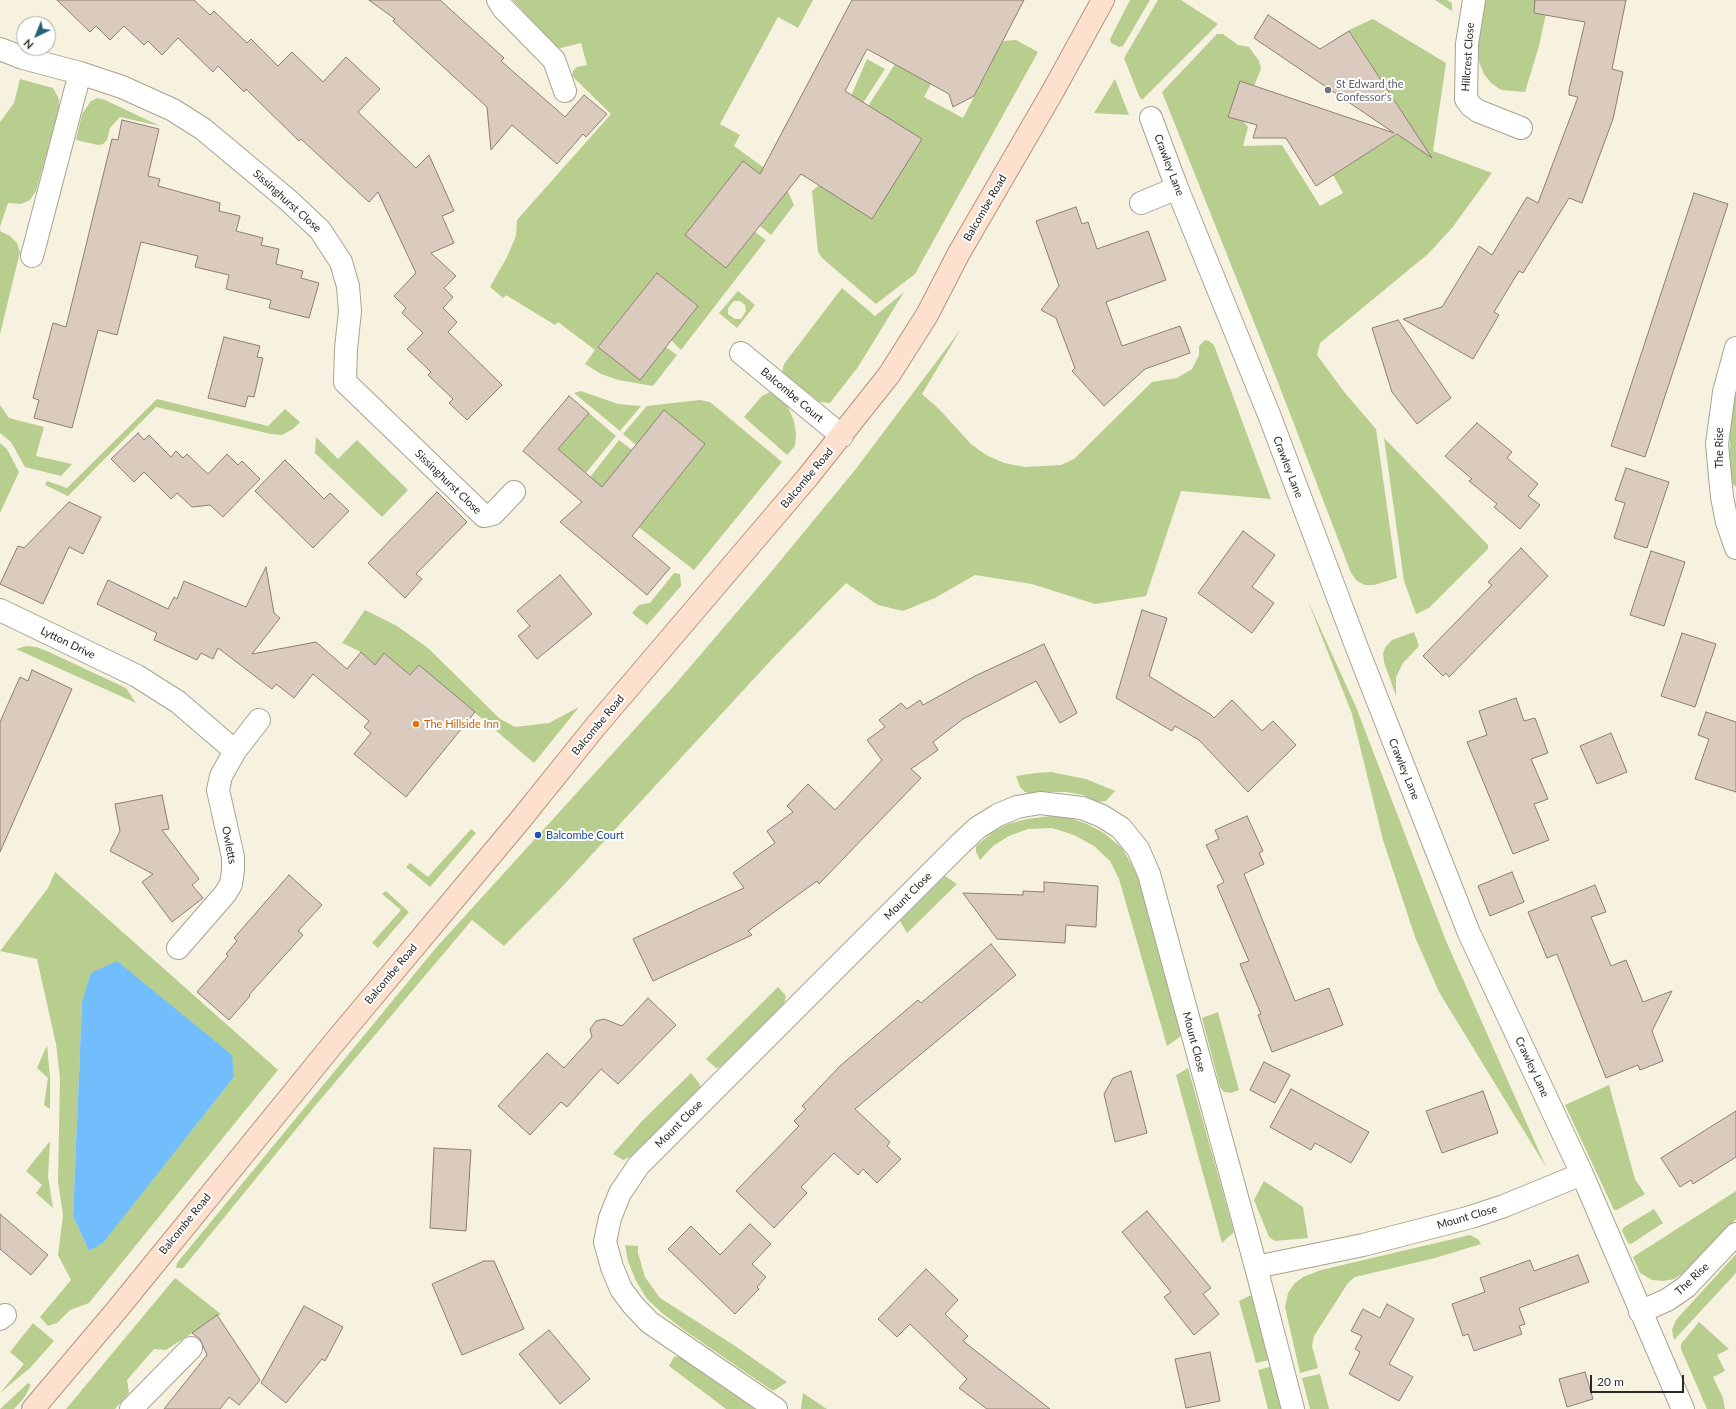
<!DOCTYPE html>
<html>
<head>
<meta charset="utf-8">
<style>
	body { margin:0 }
	#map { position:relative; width:1736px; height:1409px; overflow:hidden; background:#f7f2df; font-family:Lato,sans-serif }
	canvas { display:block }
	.north { position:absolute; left:16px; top:16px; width:40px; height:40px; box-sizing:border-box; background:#fff; border:1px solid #aaa9a7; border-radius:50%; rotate:223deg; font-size:11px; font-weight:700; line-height:16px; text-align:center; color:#2b2922 }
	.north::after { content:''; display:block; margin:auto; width:14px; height:18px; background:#256179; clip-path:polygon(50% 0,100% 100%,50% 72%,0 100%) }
	.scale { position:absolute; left:1590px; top:1375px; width:94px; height:18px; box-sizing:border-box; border:2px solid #2b2922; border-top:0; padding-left:5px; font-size:12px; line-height:14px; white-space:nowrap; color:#2b2922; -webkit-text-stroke:3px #fff; paint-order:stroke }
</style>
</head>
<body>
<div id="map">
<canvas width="1736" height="1409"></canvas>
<div class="north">N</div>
<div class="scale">20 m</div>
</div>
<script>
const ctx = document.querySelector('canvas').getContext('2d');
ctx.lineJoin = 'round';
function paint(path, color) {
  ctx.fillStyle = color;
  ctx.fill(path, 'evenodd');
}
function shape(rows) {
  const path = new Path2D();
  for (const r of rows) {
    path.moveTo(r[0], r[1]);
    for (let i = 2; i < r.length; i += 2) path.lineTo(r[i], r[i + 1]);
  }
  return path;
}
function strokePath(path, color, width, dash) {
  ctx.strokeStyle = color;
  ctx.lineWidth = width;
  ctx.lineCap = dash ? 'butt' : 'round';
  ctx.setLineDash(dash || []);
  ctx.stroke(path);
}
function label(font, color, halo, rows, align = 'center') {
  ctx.font = font + ' Lato,sans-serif';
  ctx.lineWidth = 4;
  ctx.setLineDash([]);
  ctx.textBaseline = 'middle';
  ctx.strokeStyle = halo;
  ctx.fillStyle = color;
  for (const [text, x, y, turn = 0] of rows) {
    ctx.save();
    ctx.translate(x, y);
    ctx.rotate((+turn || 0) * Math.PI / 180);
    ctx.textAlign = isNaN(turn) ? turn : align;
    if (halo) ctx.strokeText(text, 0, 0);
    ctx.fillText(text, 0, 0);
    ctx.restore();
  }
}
const green = shape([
	[513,0,813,0,798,28,778,17,720,124,740,135,734,146,774,175,785,185,794,205,771,235,760,226,785,194,743,161,685,235,726,268,755,232,766,240,681,350,671,340,698,306,657,273,598,346,640,380,666,347,677,355,653,386,618,380,601,374,585,364,595,350,558,322,555,325,506,295,503,298,490,287,507,257,516,236,517,220,611,114,572,76,573,71,577,67,587,65,581,43,561,48,555,47],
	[1130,0,1150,0,1123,46,1119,47,1111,43,1110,39],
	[1158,0,1181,0,1218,24,1142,100,1139,96,1124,58],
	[1435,0,1447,0,1452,3,1452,11],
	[1485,0,1549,0,1539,46,1525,92,1501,90,1491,83,1484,74,1479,62,1477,44],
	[1373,19,1446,63,1433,151,1492,173,1452,228,1428,254,1320,343,1317,355,1345,393,1376,429,1397,578,1374,585,1365,585,1357,581,1351,573,1279,385,1162,92,1217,34,1223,34,1238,45,1249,47,1259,61,1261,69,1254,86,1240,81,1228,117,1243,121,1248,127,1243,146,1282,145,1320,206,1343,193,1333,175,1411,126,1349,30],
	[1016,40,1038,52,915,274,876,304,822,258,818,252,812,191,818,186,839,150,827,190,872,219,922,139,877,111,843,145,895,64,931,84,924,97,963,118,1003,41],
	[867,59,885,69,839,140,845,110],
	[20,79,53,88,59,99,59,110,36,191,30,200,21,204,8,203,0,227,0,122,14,103],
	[1115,79,1129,115,1094,113],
	[97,98,105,100,160,126,120,117,110,128,107,140,103,144,98,145,76,140,82,114,91,101],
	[0,231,10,236,17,243,20,252,0,334],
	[842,288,875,316,904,292,858,367,830,403,820,402,782,372,784,364],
	[738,291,755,305,737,328,719,313],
	[734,301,740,301,745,305,746,311,741,319,735,319,728,314,728,308],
	[961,329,922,394,939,409,971,444,986,455,1004,463,1025,467,1061,465,1074,459,1152,382,1177,378,1192,369,1199,355,1199,346,1205,340,1209,341,1214,345,1271,499,1181,491,1146,596,1095,604,1032,584,975,575,935,598,903,611,878,605,846,583,774,657,561,888,504,946,472,920,315,1106,183,1268,176,1268,177,1263,435,949,672,688,766,578,855,470],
	[1736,386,1736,487,1731,482,1730,456,1730,422],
	[581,391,618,404,641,406,620,431,574,393],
	[770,392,787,405,794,421,796,434,795,446,787,455,744,417,762,396],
	[157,399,268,426,285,409,300,422,293,429,282,435,271,434,156,407,68,496,45,485,47,481,67,488],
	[700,400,710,402,782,462,694,570,584,485,619,440,632,450,605,484,647,518,705,444,664,410,636,445,623,434,647,406],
	[0,405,9,418,44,427,36,456,72,464,61,476,25,467,11,442,0,433],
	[589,413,616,436,586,473,558,449],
	[316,437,338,459,357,440,408,490,382,517,315,453],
	[1384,438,1488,545,1488,549,1429,608,1416,614,1404,581],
	[0,443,7,449,19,472,0,513],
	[674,573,680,574,681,586,647,625,632,613,639,605,650,603],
	[1307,599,1356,707,1446,941,1546,1167,1439,992,1415,937,1383,840,1352,714],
	[365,610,397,626,428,648,500,719,515,727,549,723,579,707,534,763,419,665,410,675,385,654,375,665,361,652,342,643],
	[1414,632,1419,646,1403,663,1396,677,1396,696,1384,662,1383,653,1386,646,1392,640],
	[26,646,36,647,49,652,126,688,136,703,16,649],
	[1051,772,1086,779,1115,791,1106,801,1098,802,1083,795,1066,792,1044,792,1032,794,1025,792,1020,787,1016,776,1035,773],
	[1051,816,1070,818,1087,824,1104,833,1122,848,1137,874,1181,1036,1167,1046,1119,879,1110,861,1094,846,1074,835,1052,828,1028,829,1009,836,993,846,980,860,976,852,976,846,993,832,1008,824,1027,819],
	[471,829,476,833,430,887,406,867,410,863,428,877],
	[55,872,278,1070,89,1303,70,1310,57,1323,48,1326,40,1317,71,1280,58,1255,63,1215,58,1182,60,1078,56,1044,37,959,0,951,48,888],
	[82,1002,234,1077,103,1242,89,1251,73,1216],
	[945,876,957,884,907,933,900,921],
	[386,891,409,912,378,948,372,943,401,910,382,894],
	[778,987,786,996,784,1004,720,1067,716,1068,706,1059],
	[1218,1012,1239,1090,1231,1093,1224,1092,1220,1087,1202,1018],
	[47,1045,50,1077,50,1109,44,1105,48,1078,37,1068],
	[1188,1068,1234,1232,1222,1243,1176,1075],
	[691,1073,699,1083,701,1088,630,1157,623,1160,613,1154,642,1121],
	[1609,1085,1635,1179,1645,1194,1617,1210,1614,1210,1565,1105],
	[50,1141,48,1177,53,1208,36,1193,42,1185,26,1171],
	[1264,1181,1303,1207,1308,1238,1275,1241,1269,1237,1254,1200],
	[1736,1191,1736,1219,1687,1271,1674,1279,1663,1281,1652,1280,1640,1273,1633,1257],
	[1654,1209,1663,1223,1631,1244,1628,1243,1622,1231,1624,1227],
	[1470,1235,1478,1239,1481,1244,1435,1258,1355,1277,1348,1283,1314,1336,1312,1346,1318,1368,1300,1373,1285,1307,1288,1293,1294,1284,1303,1277,1321,1270],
	[625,1245,638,1246,638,1253,645,1277,660,1298,732,1344,787,1382,773,1391,684,1330,662,1313,647,1299,636,1281,628,1261],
	[1736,1254,1736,1273,1674,1340,1672,1330,1676,1320],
	[175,1278,221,1314,166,1350,154,1349,127,1380,129,1393,115,1409,66,1409],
	[1253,1294,1270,1360,1256,1363,1239,1301],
	[1699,1322,1729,1349,1717,1355,1725,1371,1713,1377,1723,1398,1725,1409,1707,1409,1681,1349,1681,1344],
	[33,1323,54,1341,30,1368,0,1393,24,1364,10,1352],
	[679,1356,755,1409,726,1409,669,1366,674,1357],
	[1273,1366,1284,1409,1268,1409,1258,1370],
	[1320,1374,1329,1409,1310,1409,1302,1378],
	[28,1383,31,1385,24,1398,14,1409,0,1409],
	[803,1393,827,1409,801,1409]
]);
const water = shape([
	[117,961,232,1055,234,1077,103,1243,89,1251,73,1216,82,1002,91,973]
]);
const building = shape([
	[57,0,194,0,210,15,214,11,247,43,251,39,278,66,292,52,323,82,346,57,380,89,358,112,416,168,429,155,454,211,442,216,454,243,431,253,456,276,444,288,453,297,443,308,457,322,448,332,502,385,467,420,449,403,453,399,428,375,431,372,407,349,423,333,402,313,406,308,394,296,416,273,378,192,369,202,301,139,299,141,246,89,244,92,218,66,213,72,178,38,162,55,148,41,144,45,124,26,110,40,96,26,90,32,57,0],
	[369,0,440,0,504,58,501,61,565,117,584,95,607,114,586,137,583,134,557,164,512,125,491,150,487,107,393,21,395,19,369,0],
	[852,0,1024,0,974,96,953,107,949,94,867,49,845,91,922,139,872,219,801,174,726,268,685,235,743,161,760,174,852,0],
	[1535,0,1626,0,1612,69,1623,72,1613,119,1582,203,1569,198,1523,273,1519,271,1494,312,1499,315,1473,359,1403,319,1442,307,1479,246,1492,255,1527,197,1538,203,1578,97,1569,95,1569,90,1585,22,1534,13,1535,0],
	[1268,15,1320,49,1349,31,1432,158,1397,134,1316,186,1286,138,1253,138,1257,125,1228,117,1240,81,1394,133,1254,38,1268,15],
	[122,120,159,129,148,176,160,179,158,186,220,203,219,211,240,216,236,231,263,238,261,245,279,249,276,264,303,271,301,278,319,283,309,318,269,308,271,300,226,289,229,275,195,267,198,256,141,242,117,335,98,330,72,428,34,418,39,400,33,398,53,323,66,327,112,139,118,140,122,120],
	[1694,193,1728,204,1645,457,1611,446,1694,193],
	[1076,207,1082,224,1088,222,1097,249,1148,231,1166,280,1106,302,1122,346,1180,326,1190,353,1145,369,1104,406,1072,371,1075,368,1056,318,1041,310,1059,286,1036,221,1076,207],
	[657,273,698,306,640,380,598,347,657,273],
	[1398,320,1451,398,1417,424,1392,392,1372,328,1398,320],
	[224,337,260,346,257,357,263,358,254,397,248,396,245,407,208,398,224,337],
	[569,396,589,413,558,449,602,487,664,410,705,444,632,536,670,568,647,595,560,522,582,502,523,451,569,396],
	[1477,423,1512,452,1507,458,1538,484,1528,496,1540,505,1520,529,1494,507,1497,504,1469,481,1472,479,1445,456,1477,423],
	[138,433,144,440,149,435,171,457,176,451,183,458,187,454,208,474,227,454,238,465,242,461,260,479,223,517,210,505,192,507,177,493,171,499,144,472,134,482,111,459,138,433],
	[285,460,324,499,330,493,349,511,313,548,255,491,285,460],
	[1626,468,1669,482,1647,548,1614,538,1625,503,1615,500,1626,468],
	[437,492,467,522,416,574,422,579,405,598,368,563,437,492],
	[69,502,101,517,83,554,69,547,43,604,0,584,18,546,24,548,69,502],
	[1243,531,1275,555,1252,587,1274,603,1252,633,1198,593,1243,531],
	[1521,548,1548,576,1449,677,1446,673,1443,676,1423,656,1492,585,1488,582,1521,548],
	[1651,551,1685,562,1664,626,1630,615,1651,551],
	[266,567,274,613,280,618,252,654,316,642,347,669,361,652,375,665,384,653,410,675,419,665,475,712,406,797,354,754,371,733,364,727,369,721,313,674,294,698,276,684,272,689,218,648,213,659,201,653,197,660,154,640,157,633,97,604,108,580,168,609,174,597,177,599,184,581,246,607,266,567],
	[560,575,592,614,537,659,518,636,530,626,517,611,560,575],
	[1142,610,1167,618,1149,676,1210,714,1214,718,1232,700,1262,731,1273,721,1296,745,1248,792,1199,740,1175,726,1172,731,1116,698,1142,610],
	[1682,633,1716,644,1695,707,1661,696,1682,633],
	[1044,644,1077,713,1060,723,1036,681,963,719,933,742,938,750,911,769,921,778,819,884,817,881,748,931,752,935,653,981,633,939,744,888,733,873,775,843,767,831,793,812,787,806,808,784,835,810,882,760,867,740,885,727,879,720,901,703,907,709,920,700,923,705,975,676,1044,644],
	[32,670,72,689,0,852,0,722,20,677,28,681,32,670],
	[1516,698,1524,721,1535,718,1548,753,1531,759,1548,799,1534,804,1549,840,1513,854,1467,742,1487,735,1479,711,1516,698],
	[1706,712,1736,722,1736,792,1695,779,1709,739,1698,735,1706,712],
	[1611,733,1627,772,1597,784,1580,746,1611,733],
	[162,795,169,829,162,830,199,879,192,885,203,898,172,922,142,882,153,874,110,851,120,831,115,804,162,795],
	[1247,816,1263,851,1259,853,1264,864,1244,874,1295,1001,1329,988,1343,1025,1272,1052,1258,1015,1261,1014,1240,964,1249,961,1217,886,1224,882,1206,845,1219,839,1215,830,1247,816],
	[1512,872,1524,902,1490,916,1478,886,1512,872],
	[289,875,322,905,298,931,303,935,249,995,250,996,229,1020,197,992,228,956,226,954,237,941,234,938,289,875],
	[1044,882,1098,886,1096,927,1066,925,1065,943,997,939,963,893,1023,895,1023,891,1044,892,1044,882],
	[1595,885,1606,912,1591,917,1611,966,1626,960,1643,1002,1672,991,1652,1031,1663,1061,1640,1070,1638,1065,1606,1078,1557,954,1547,958,1528,912,1595,885],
	[991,944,1016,975,855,1109,890,1142,887,1146,901,1159,877,1183,863,1169,858,1175,834,1153,801,1187,807,1193,774,1228,736,1191,799,1126,794,1121,806,1109,802,1106,840,1066,918,1000,921,1003,991,944],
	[648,998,676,1025,618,1084,601,1069,567,1107,561,1102,530,1135,498,1106,547,1053,564,1068,592,1037,590,1029,596,1021,604,1019,622,1026,648,998],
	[1264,1062,1290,1075,1275,1103,1250,1090,1264,1062],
	[1131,1071,1147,1133,1115,1142,1104,1094,1113,1078,1131,1071],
	[1291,1089,1369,1132,1351,1163,1315,1143,1311,1150,1270,1127,1291,1089],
	[1483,1091,1498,1133,1442,1153,1426,1111,1483,1091],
	[1736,1111,1736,1157,1693,1184,1691,1180,1680,1187,1661,1158,1736,1111],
	[434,1148,471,1150,466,1231,430,1228,434,1148],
	[1147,1211,1211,1288,1203,1294,1219,1314,1194,1335,1164,1297,1171,1292,1122,1232,1147,1211],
	[0,1214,48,1255,31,1275,0,1249,0,1214],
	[750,1224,771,1244,752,1264,766,1277,757,1287,759,1289,735,1314,668,1249,691,1226,720,1255,750,1224],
	[1578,1255,1589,1282,1519,1308,1525,1324,1519,1326,1522,1334,1474,1351,1468,1334,1463,1336,1452,1304,1485,1292,1480,1278,1530,1260,1534,1271,1578,1255],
	[484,1261,494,1261,524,1329,462,1355,432,1284,484,1261],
	[926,1269,958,1300,945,1314,968,1336,963,1341,1050,1409,987,1409,959,1388,967,1379,910,1324,897,1337,878,1319,926,1269],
	[1387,1304,1414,1319,1389,1364,1413,1377,1399,1401,1349,1374,1360,1352,1355,1349,1362,1336,1351,1331,1363,1309,1380,1318,1387,1304],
	[304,1306,343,1327,325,1361,322,1359,286,1403,261,1383,304,1306],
	[217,1315,260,1380,239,1405,229,1397,220,1409,164,1409,207,1355,200,1339,192,1333,217,1315],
	[549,1330,590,1379,560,1404,519,1354,549,1330],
	[1210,1352,1220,1401,1186,1408,1175,1359,1210,1352],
	[1585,1372,1593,1399,1567,1407,1559,1379,1585,1372]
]);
const minor = shape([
	[498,0,503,8,554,60,565,91],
	[1474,0,1467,44,1466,99,1471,106,1478,111,1521,128],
	[0,49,23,58,80,73,122,87,173,110,203,129,288,200,320,230,341,262,348,286,350,311,346,349,345,382,484,516,493,514,514,492],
	[1151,118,1177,188,1270,417,1357,648,1469,933,1582,1174,1683,1409],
	[1141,203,1177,188],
	[32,256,80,73],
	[1736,348,1724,392,1717,444,1722,497,1727,522,1736,548],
	[741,353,842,436],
	[0,610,137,676,178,702,235,751,221,776,218,790,233,857,233,870,231,884,225,894,178,948],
	[235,751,259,720],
	[1256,1267,1293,1409],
	[1640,1312,1667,1300,1686,1287,1736,1234],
	[0,1319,5,1315],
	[131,1409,191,1348],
	[776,1409,649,1322,633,1305,621,1289,612,1267,605,1242,610,1218,620,1193,639,1165,959,845,977,828,998,815,1017,807,1040,803,1082,808,1102,816,1121,828,1138,849,1149,874,1256,1267,1363,1245,1471,1217,1504,1206,1582,1174]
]);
const major = shape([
	[33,1409,116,1311,333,1044,521,819,595,727,807,478,889,375,927,315,959,253,1053,91,1103,0]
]);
const markers = [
	[1328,90,4,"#6b7280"],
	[416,724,4,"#e8710a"],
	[538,835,4,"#1a4fb4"]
];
const streetNames = [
	["Hillcrest Close",1468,57,-86],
	["Crawley Lane",1169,165,69],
	["Sissinghurst Close",287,201,42],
	["Balcombe Road",985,208,-60],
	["Balcombe Court",792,395,40],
	["The Rise",1719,448,-90],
	["Crawley Lane",1288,467,69],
	["Balcombe Road",807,478,-50],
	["Sissinghurst Close",448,482,44],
	["Lytton Drive",68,643,26],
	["Balcombe Road",598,725,-50],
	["Crawley Lane",1404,769,68],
	["Owletts",229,845,79],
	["Mount Close",908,896,-45],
	["Balcombe Road",391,974,-50],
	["Mount Close",1194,1042,75],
	["Crawley Lane",1532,1067,65],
	["Mount Close",679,1124,-45],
	["Mount Close",1467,1217,-16],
	["Balcombe Road",185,1224,-51],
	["The Rise",1692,1279,-43]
];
const worshipNames = [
	["St Edward the",1336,84],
	["Confessor's",1336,97]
];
const foodNames = [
	["The Hillside Inn",424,724]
];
const transitNames = [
	["Balcombe Court",546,835]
];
paint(green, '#b7ce8f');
paint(water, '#72befd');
paint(building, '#dbcbbe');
strokePath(building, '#8d7e72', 1);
strokePath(minor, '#a7a391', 24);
strokePath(major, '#b2947d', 24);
strokePath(minor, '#fff', 22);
strokePath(major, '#fde1ce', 22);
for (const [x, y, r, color] of markers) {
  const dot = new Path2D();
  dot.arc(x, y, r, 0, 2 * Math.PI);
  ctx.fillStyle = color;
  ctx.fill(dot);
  strokePath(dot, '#fff', 1.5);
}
label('11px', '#2b2922', '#fff', streetNames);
label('11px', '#5b616d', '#fff', worshipNames, 'left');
label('11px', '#c56008', '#fff', foodNames, 'left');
label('11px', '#164399', '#fff', transitNames, 'left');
</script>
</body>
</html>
